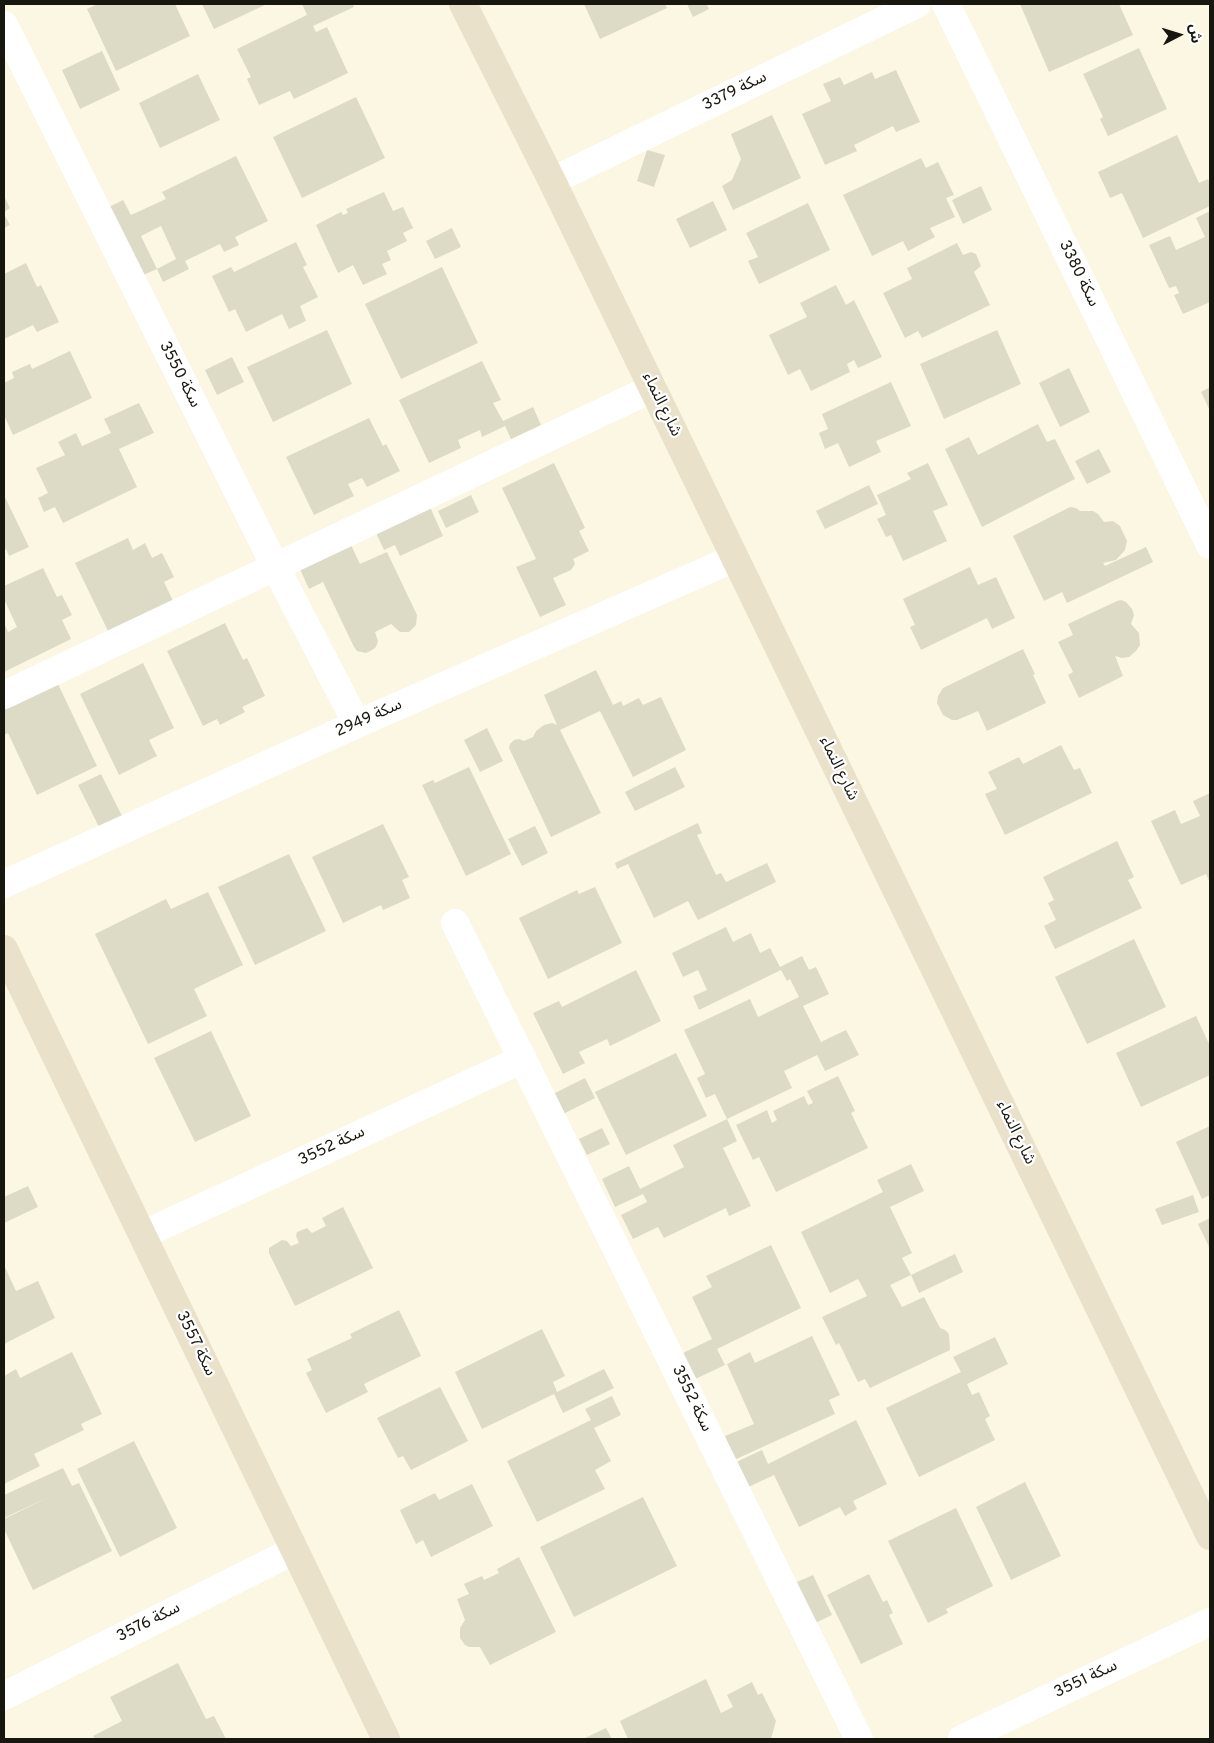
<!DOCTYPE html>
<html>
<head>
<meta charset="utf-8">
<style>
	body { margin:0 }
	#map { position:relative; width:1214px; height:1743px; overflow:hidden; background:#fbf7e2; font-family:Overpass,"Noto Sans Arabic",sans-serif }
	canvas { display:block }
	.frame { position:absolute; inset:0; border:5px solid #18170f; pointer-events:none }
	.north { position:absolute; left:1154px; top:10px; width:50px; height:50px; -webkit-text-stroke:4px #fff; paint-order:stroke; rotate:85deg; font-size:14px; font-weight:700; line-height:20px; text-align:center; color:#18170f }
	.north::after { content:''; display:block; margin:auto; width:18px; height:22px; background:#18170f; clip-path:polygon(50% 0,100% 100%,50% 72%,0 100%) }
</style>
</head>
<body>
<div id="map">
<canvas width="1214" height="1743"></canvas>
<div class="frame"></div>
<div class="north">ش</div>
</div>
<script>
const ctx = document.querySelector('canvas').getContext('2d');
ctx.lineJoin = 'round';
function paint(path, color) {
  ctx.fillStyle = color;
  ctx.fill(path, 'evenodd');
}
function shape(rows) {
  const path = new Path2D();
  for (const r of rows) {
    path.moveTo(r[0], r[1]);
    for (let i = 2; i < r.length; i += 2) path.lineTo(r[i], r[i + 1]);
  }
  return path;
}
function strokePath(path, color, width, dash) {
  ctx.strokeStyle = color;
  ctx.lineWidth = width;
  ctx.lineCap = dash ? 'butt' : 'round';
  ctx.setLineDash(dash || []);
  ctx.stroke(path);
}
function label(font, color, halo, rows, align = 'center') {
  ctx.font = font + ' Overpass,"Noto Sans Arabic",sans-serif';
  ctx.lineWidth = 4.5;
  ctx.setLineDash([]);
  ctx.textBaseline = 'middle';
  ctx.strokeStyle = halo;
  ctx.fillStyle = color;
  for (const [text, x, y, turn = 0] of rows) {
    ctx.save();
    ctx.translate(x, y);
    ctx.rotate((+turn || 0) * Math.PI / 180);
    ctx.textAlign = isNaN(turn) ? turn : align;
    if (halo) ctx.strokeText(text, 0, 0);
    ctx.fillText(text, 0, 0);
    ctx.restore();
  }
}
const building = shape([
	[98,4,175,4,190,36,116,71,87,9],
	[202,4,267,4,214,29],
	[302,4,353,4,354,7,313,26,316,32,327,27,348,73,294,99,290,91,259,105,247,79,251,77,237,49,307,15],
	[584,4,665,4,667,8,600,39],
	[687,4,710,4,707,5,709,9,693,17],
	[1020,4,1119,4,1133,35,1049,72],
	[1139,48,1167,109,1108,136,1100,119,1103,117,1083,74],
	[102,51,120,90,80,109,62,70],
	[896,70,920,122,896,132,893,126,854,145,857,151,825,165,802,114,831,101,823,84,840,77,844,85,872,72,875,79],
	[198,74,220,120,160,148,139,103],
	[356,97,385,158,302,198,273,137],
	[772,115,801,178,733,210,722,186,732,180,741,159,731,134],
	[1177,135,1199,183,1208,179,1210,184,1210,206,1143,238,1122,193,1110,198,1098,172],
	[647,150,665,155,654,187,637,181],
	[236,156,268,221,235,237,239,245,224,252,220,244,185,261,189,269,163,282,157,269,176,259,161,226,141,236,157,269,136,278,103,210,123,200,131,215,166,199,162,192],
	[921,158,926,168,938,162,954,195,946,198,955,217,930,228,935,237,908,251,903,241,872,256,843,195],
	[981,186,992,210,963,224,952,200],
	[384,192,393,211,403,207,413,228,403,233,407,241,387,251,391,260,382,264,387,274,363,285,353,265,338,273,316,225,341,212,343,215,348,213,346,209],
	[4,196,10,208,4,212],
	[713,201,727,230,690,248,676,219],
	[808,203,830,250,759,284,748,261,758,257,746,233],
	[1210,211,1210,302,1183,314,1174,295,1179,293,1176,286,1169,288,1149,245,1170,236,1176,250,1205,237,1196,218],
	[4,214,10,225,4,228],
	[452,228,461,247,435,259,426,241],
	[296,242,307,265,303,267,318,297,300,306,306,321,289,329,282,314,246,332,235,309,229,312,212,276,231,267,234,272],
	[957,243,963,255,971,252,976,254,981,266,974,272,990,305,922,338,918,331,905,338,883,293,912,279,907,268],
	[26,263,37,287,41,285,59,322,37,332,33,325,4,339,4,274],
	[442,267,478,343,401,379,365,304],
	[836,285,846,305,854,300,882,357,858,368,854,360,847,364,850,372,811,391,800,369,788,375,769,335,807,317,800,303],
	[327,330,352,384,273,422,247,367],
	[997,330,1021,384,944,419,920,364],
	[70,351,92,398,13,435,4,415,4,383,14,378,12,372,30,364,32,369],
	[232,357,244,382,217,395,205,370],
	[482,361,501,400,493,403,503,421,533,407,541,425,511,439,505,426,482,437,480,430,458,440,461,448,429,463,399,400],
	[1069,368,1090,412,1060,427,1039,383],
	[891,382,911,426,876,441,881,452,849,467,838,443,825,449,819,433,828,429,822,414],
	[1210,387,1210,411,1201,392],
	[139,403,154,433,119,449,137,487,63,523,55,507,44,512,38,498,48,493,36,468,65,455,58,442,76,433,82,446,111,433,104,419],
	[369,418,383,446,386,444,400,471,367,487,362,478,348,484,354,496,314,515,286,457],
	[1038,424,1047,442,1055,439,1075,479,982,527,945,449,969,437,978,455],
	[1099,449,1111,472,1087,484,1075,461],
	[554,463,585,528,579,531,589,551,573,559,575,564,571,570,553,578,566,605,540,617,516,567,536,559,502,488],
	[928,463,948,505,933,511,947,541,903,561,891,535,886,537,877,519,886,515,877,495,911,479,907,473],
	[869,485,878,504,825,529,816,511],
	[4,495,29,547,9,556,6,549,4,550],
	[471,495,479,512,446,528,438,511],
	[430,507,443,536,400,556,395,545,384,550,376,533],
	[1070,507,1076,508,1080,511,1093,511,1098,514,1104,522,1113,521,1120,526,1127,541,1125,550,1116,560,1103,563,1105,566,1146,547,1153,562,1067,603,1062,592,1044,601,1013,536],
	[128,538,133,550,145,543,152,558,162,553,174,577,164,582,174,603,109,633,75,563],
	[351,545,360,564,387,552,417,615,416,625,409,632,400,632,391,624,375,632,378,641,376,647,372,650,366,653,357,651,354,647,323,582,309,589,300,569],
	[970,567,978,585,996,577,1015,618,992,629,987,618,921,650,910,627,915,625,903,599],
	[43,568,57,597,62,595,72,615,62,620,71,639,4,672,4,623,8,632,17,627,4,599,4,586],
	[1121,600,1126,602,1132,609,1134,615,1131,624,1139,633,1140,645,1136,651,1129,657,1122,658,1115,656,1123,676,1079,698,1068,675,1073,672,1058,642,1073,635,1068,624,1117,601],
	[225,623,243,660,247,658,265,696,242,707,245,712,220,725,217,719,203,726,167,651],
	[1023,649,1035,674,1033,675,1046,703,987,731,978,711,957,720,952,720,943,715,937,703,938,696,943,688],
	[143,663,174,728,149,740,157,756,119,775,80,694],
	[596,670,613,705,621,701,623,706,639,698,643,705,661,697,686,750,633,777,600,711,560,730,601,813,551,837,509,748,510,744,514,740,519,739,524,741,533,737,536,731,544,725,552,723,557,725,544,695],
	[58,684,97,766,37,795,8,733,4,735,4,710],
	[487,728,503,761,480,772,464,740],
	[1061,745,1074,770,1080,768,1092,793,1005,835,985,794,997,789,988,772,1019,757,1023,764],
	[469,767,511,854,466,876,422,785,433,780,435,783],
	[675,767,685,787,635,811,625,792],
	[101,774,122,816,99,827,78,785],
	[1210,793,1210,883,1206,874,1181,885,1151,821,1175,810,1181,824,1200,816,1193,801],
	[698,823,702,833,697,835,716,875,721,873,726,882,767,863,776,882,698,920,688,901,654,918,628,864,617,869,615,863],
	[383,824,409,877,402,880,410,898,383,910,381,905,343,923,312,857],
	[535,826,548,853,522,866,508,839],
	[1117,841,1134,877,1128,880,1142,908,1055,949,1044,926,1056,920,1048,903,1054,900,1043,877],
	[289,854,326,931,255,965,218,887],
	[595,887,622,943,548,979,519,918,577,890,579,894],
	[208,892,243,965,194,989,207,1016,148,1044,95,934,166,899,171,909],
	[726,927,733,942,751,933,760,953,770,948,780,967,802,956,809,970,816,967,829,994,803,1006,821,1042,846,1030,859,1055,825,1071,817,1055,784,1071,792,1088,727,1119,715,1094,706,1098,697,1078,705,1074,684,1030,750,999,758,1017,799,997,790,979,787,981,781,970,699,1010,693,996,707,990,698,970,683,977,672,953],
	[1134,939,1166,1007,1087,1044,1055,977],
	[636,970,661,1021,610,1046,607,1039,579,1052,585,1063,563,1074,533,1013,559,1001,562,1007],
	[1196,1016,1210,1046,1210,1075,1141,1107,1116,1053],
	[211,1031,251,1116,195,1142,154,1058],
	[676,1053,707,1116,626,1155,595,1092],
	[838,1076,855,1111,851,1113,868,1148,776,1192,759,1157,753,1160,736,1125,767,1110,772,1123,777,1120,773,1111,804,1096,808,1105,813,1103,807,1091],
	[585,1078,595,1098,563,1114,553,1094],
	[727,1119,737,1141,723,1148,751,1206,729,1216,726,1208,664,1238,658,1227,633,1239,621,1215,647,1202,643,1194,615,1207,602,1179,629,1166,640,1189,684,1167,673,1145],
	[1210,1126,1210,1195,1202,1199,1176,1142],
	[602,1128,610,1144,587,1155,579,1139],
	[911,1164,924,1191,890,1207,912,1253,902,1258,911,1275,955,1254,963,1272,919,1293,911,1275,890,1285,902,1307,924,1297,940,1328,945,1330,949,1334,950,1350,870,1388,865,1379,858,1382,839,1343,836,1345,822,1317,867,1296,858,1279,830,1293,801,1232,883,1192,877,1180],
	[28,1186,38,1207,4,1223,4,1197],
	[1193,1195,1199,1212,1162,1225,1155,1209],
	[343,1207,373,1268,295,1306,269,1253,269,1248,282,1240,287,1241,291,1246,299,1243,296,1236,297,1232,307,1228,312,1233,326,1226,322,1218],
	[1210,1218,1210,1249,1198,1224],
	[771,1245,801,1308,717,1349,725,1365,691,1381,679,1355,712,1339,692,1297,712,1287,706,1276],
	[4,1265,16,1291,38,1281,55,1318,4,1344],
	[399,1310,421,1356,364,1384,368,1392,326,1413,306,1373,312,1370,307,1359,352,1338,350,1334],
	[542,1329,565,1376,553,1382,557,1392,604,1369,614,1388,563,1413,554,1394,482,1429,455,1372],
	[812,1336,840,1395,829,1400,835,1414,734,1460,725,1436,754,1424,727,1364,750,1352,755,1363],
	[995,1337,1008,1364,967,1384,972,1395,979,1392,990,1416,985,1419,995,1440,919,1477,886,1408,961,1372,953,1357],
	[72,1352,102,1414,81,1424,84,1430,34,1454,40,1466,4,1484,4,1376,16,1369,20,1378],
	[440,1387,468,1441,411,1470,403,1456,398,1458,377,1418],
	[612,1396,621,1415,594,1428,611,1461,595,1470,605,1489,537,1522,507,1461,591,1420,585,1409],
	[856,1420,887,1484,853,1501,857,1509,845,1516,840,1507,799,1527,774,1475,744,1489,732,1464,762,1450,768,1464],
	[134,1441,177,1528,120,1557,77,1469],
	[63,1468,72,1486,79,1483,112,1551,33,1590,4,1529,4,1519,51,1496,4,1518,4,1495],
	[1025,1482,1061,1556,1011,1580,976,1507],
	[472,1484,493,1526,431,1557,423,1540,416,1544,400,1510,435,1493,439,1500],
	[643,1497,677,1566,574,1617,540,1547],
	[956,1508,993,1586,946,1609,948,1613,928,1623,888,1541],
	[519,1557,556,1632,490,1665,480,1647,469,1647,465,1645,460,1638,460,1628,465,1620,457,1599,469,1594,464,1584,482,1576,484,1580,499,1573,497,1569],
	[869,1574,883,1602,887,1600,893,1613,889,1615,903,1644,861,1664,827,1595],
	[813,1575,832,1615,809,1626,790,1585],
	[178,1663,206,1719,214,1716,226,1739,95,1739,93,1736,122,1721,110,1697],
	[706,1679,721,1713,733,1707,727,1695,752,1682,758,1695,762,1693,776,1721,771,1739,628,1739,620,1721],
	[606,1728,612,1739,583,1739]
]);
const street = shape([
	[946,4,1210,545],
	[4,25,275,566,357,724],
	[552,181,917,4],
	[4,695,653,388],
	[4,884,357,724,735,558],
	[455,923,859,1739],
	[142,1235,523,1059],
	[4,1696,295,1550],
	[962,1739,1210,1622]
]);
const secondary = shape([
	[463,4,552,181,1210,1536],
	[4,949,386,1739]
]);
const streetNames = [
	["سكة 3379",735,92,-26],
	["سكة 3380",1078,274,64],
	["سكة 3550",179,375,63],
	["شارع النماء",661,405,64],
	["سكة 2949",369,719,-24],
	["شارع النماء",838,769,64],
	["شارع النماء",1015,1133,64],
	["سكة 3552",332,1147,-25],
	["سكة 3557",195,1344,64],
	["سكة 3552",691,1399,64],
	["سكة 3576",149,1623,-27],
	["سكة 3551",1086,1680,-25]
];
paint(building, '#dddac6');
strokePath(street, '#fff', 28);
strokePath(secondary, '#e9e1ca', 28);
label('16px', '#18170f', '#fff', streetNames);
</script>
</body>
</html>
